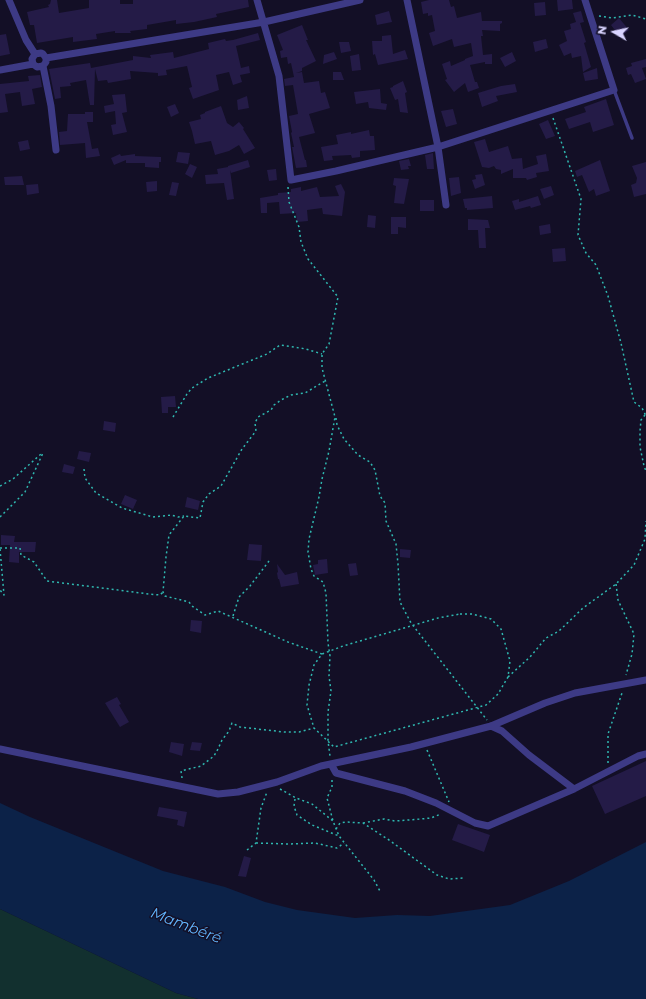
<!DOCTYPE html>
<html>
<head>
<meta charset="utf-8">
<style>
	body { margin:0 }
	#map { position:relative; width:646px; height:999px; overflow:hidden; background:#130f26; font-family:Montserrat,sans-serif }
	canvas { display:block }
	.north { position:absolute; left:594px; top:12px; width:40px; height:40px; -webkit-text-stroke:3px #130f26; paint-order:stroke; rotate:279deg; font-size:11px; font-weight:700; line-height:16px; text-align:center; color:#d9d4ff }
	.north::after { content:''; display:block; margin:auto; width:14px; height:18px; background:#d9d4ff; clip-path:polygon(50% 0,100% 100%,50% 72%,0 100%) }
</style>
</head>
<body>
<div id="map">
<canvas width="646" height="999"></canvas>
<div class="north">N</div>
</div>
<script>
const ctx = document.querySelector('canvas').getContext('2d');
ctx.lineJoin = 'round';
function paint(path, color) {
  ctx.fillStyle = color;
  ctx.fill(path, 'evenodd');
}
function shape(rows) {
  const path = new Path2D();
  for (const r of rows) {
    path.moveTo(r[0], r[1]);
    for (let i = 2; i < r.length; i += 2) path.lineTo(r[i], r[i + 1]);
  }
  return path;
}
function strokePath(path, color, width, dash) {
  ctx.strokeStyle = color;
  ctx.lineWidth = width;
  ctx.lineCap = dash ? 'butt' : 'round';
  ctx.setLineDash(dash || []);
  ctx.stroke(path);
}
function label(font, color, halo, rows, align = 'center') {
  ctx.font = font + ' Montserrat,sans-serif';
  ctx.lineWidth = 3;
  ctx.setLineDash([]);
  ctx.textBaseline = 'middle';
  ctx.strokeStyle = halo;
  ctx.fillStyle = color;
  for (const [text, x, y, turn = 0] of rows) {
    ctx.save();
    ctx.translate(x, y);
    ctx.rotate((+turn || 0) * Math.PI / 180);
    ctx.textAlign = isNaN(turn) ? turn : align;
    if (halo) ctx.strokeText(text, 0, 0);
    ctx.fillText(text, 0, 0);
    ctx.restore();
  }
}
const green = shape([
	[0,909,176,993,198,999,0,999]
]);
const water = shape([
	[0,803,30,817,163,871,225,887,265,902,297,910,355,918,397,915,430,916,510,905,569,881,646,842,646,999,198,999,176,993,0,909]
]);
const building = shape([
	[51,0,57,0,59,13,89,8,89,0,120,0,120,4,133,4,133,0,248,0,249,7,216,14,217,17,194,22,176,24,176,20,147,25,147,29,130,31,131,33,115,33,115,31,96,34,97,39,73,42,73,37,37,43,34,25,30,25,27,12,49,7,48,5,50,4],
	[429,0,449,0,451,7,454,6,457,18,481,12,482,21,502,21,502,23,500,24,500,31,482,30,483,36,481,36,483,55,492,54,492,64,485,64,485,62,470,65,475,82,477,82,479,88,468,92,465,83,454,92,445,80,447,79,442,64,450,61,451,66,465,60,465,59,473,56,471,43,454,47,452,39,433,46,429,33,435,31,432,15,428,16,428,13,423,14,421,2],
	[557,0,572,0,573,9,558,11],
	[545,2,546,15,535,16,534,3],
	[389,11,392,22,377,25,375,15],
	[581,11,584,22,580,23,586,42,584,43,591,67,583,72,581,56,572,58,571,53,564,56,559,45,567,41,564,31,571,29,570,24,576,22,573,13],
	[619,18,629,30,620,37,611,25],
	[302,25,308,40,306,40,316,61,302,68,302,71,296,73,302,72,304,83,319,81,321,93,325,92,330,108,309,114,315,133,299,137,305,160,306,160,307,167,296,168,292,147,294,147,291,133,292,132,289,116,298,114,293,85,285,86,284,79,294,77,291,63,288,64,287,57,281,58,280,51,283,50,277,35],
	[258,33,260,40,236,46,241,68,249,66,250,73,240,75,242,82,233,85,229,72,216,75,219,90,193,99,189,88,192,87,187,66,166,70,167,75,158,76,158,73,130,71,131,79,108,83,107,80,98,81,95,69,94,105,90,105,86,80,70,83,71,86,60,87,61,98,55,99,49,69,90,63,91,68,133,60,133,56,151,58,150,55,173,52,174,58,209,49,208,43,225,39,226,41,233,40],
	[6,34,10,54,0,56,0,35],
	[391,35,393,54,405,50,408,59,378,65,375,54,373,55,372,41,382,41,382,36],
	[546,39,548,48,535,52,533,42],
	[339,42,349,42,351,51,341,53],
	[334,52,337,59,323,64,324,55],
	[512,52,516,61,505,67,500,58],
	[359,54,361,70,352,71,350,56],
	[646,59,646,67,642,68,646,79,635,83,631,74,628,75,626,68,632,66,631,63],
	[597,68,598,79,585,81,583,73],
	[333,72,341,72,344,80,333,80],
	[40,75,42,87,32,89,35,104,22,106,20,92,5,94,8,112,0,113,0,84,29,81,28,76],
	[403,81,407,92,405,93,408,113,400,112,398,99,395,100,390,88,393,87,393,86],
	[515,84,517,92,496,96,498,101,482,107,478,93,501,86],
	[380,89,381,103,387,104,386,110,369,108,368,102,356,104,354,92],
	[125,94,127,112,122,113,127,132,113,135,111,125,116,124,115,111,105,113,104,106,114,104,112,95],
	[247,96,249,108,238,110,237,100],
	[606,99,614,125,593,132,590,122,569,129,565,119,586,112,584,107],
	[175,104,179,113,171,117,167,107],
	[221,106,227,123,233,127,239,122,244,128,243,129,255,148,244,154,239,145,229,151,215,155,211,141,195,144,192,131,189,122,201,119,200,115,205,113,205,112],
	[453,109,457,124,446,127,441,111],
	[85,112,93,112,93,122,87,122,92,149,98,148,100,156,86,158,85,143,60,145,59,132,67,131,68,114,85,114],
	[548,120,555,136,546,139,539,124],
	[369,130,370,136,374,136,375,150,360,151,360,157,352,158,351,155,332,156,333,160,324,161,321,147,338,144,336,135,351,132,351,134],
	[485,139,489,152,508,146,512,159,522,158,523,169,538,164,536,156,546,154,549,171,536,173,537,177,527,180,526,178,513,178,513,169,501,174,501,170,496,169,494,166,489,168,482,167,474,142],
	[28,140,30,149,20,151,18,142],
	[178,152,190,153,188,164,176,162],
	[433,153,434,169,427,169,425,155],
	[120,154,121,156,135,154,135,156,161,157,161,162,159,162,159,168,145,167,145,163,126,163,126,160,114,165,111,158],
	[409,159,411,166,408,166,409,169,401,170,399,161],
	[248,160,250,167,231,173,230,170,234,199,227,200,224,183,206,184,205,175,218,174,217,169,228,167,228,166],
	[600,160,610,191,596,196,594,189,589,192,582,175,577,177,575,171],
	[646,162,646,194,634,197,631,185,636,183,637,178,632,166],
	[190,164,197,167,192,178,185,174],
	[276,169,277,180,269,181,267,170],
	[482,174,485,185,475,189,472,180,476,179,475,175],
	[22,176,24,185,5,185,4,177],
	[459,177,461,193,451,196,449,178],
	[394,178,409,179,404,204,394,203,396,186,393,185],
	[157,181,157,191,147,192,146,182],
	[172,182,179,183,176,196,169,195],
	[38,184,39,193,27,195,26,185],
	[341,184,345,192,342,216,323,214,322,208,307,210,308,221,297,222,296,213,280,214,279,202,267,203,267,213,261,213,260,198,278,195,278,193,291,192,291,189,301,187,301,191,317,187,320,197,339,196,335,186],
	[551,186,554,195,544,199,540,189],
	[492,196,493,208,467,210,467,208,465,208,463,199],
	[538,196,541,205,531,208,530,206,515,210,512,201,519,199,519,202],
	[420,200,434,200,434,211,420,211],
	[368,215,376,216,375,228,367,227],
	[391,217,406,217,406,228,398,227,398,234,391,234],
	[468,219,488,220,490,228,485,228,486,248,479,248,478,230,468,230],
	[550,224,551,233,540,235,539,226],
	[565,248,566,261,553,262,552,249],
	[175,396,176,407,168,407,168,413,162,413,161,397],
	[104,421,116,423,115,432,103,430],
	[79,451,91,453,89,462,77,459],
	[64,464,75,467,73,474,62,472],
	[125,495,137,500,133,509,121,504],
	[187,497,200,501,198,510,185,507],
	[1,535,15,536,14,542,36,542,35,552,19,552,19,563,9,562,10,545,1,545],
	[249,544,262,545,261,561,247,560],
	[400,549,411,550,410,558,400,557],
	[327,559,328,573,315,575,313,565,318,564,318,560],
	[356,563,358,575,350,576,348,564],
	[277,564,285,575,297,572,299,584,281,587,279,579,278,579,277,573,278,572],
	[191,620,202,621,201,633,190,631],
	[117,697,121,704,119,705,129,722,120,727,105,703],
	[171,742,184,744,182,756,169,752],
	[192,742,202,743,200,751,190,750],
	[646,761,646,796,605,814,592,786],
	[159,807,187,812,184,827,177,825,178,820,157,816],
	[458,824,490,835,484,852,452,840],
	[244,856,251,858,246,877,238,876]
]);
const path = shape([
	[599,16,612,18,632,15,646,19],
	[553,118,581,199,578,235,586,253,596,265,608,296,621,343,634,402,642,408,646,416],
	[288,187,289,202,299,227,301,242,308,259,338,297,329,344,322,354,322,368,335,417,329,451,322,479,319,497,309,539,308,552,311,569,314,576,323,582,326,593,328,643,330,656,329,676,331,691,328,712,328,741,330,756],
	[645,415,641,420,640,431,640,447,644,466,646,471],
	[173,417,187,394,192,388,208,378,267,354,280,345,306,349,322,354],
	[336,418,337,425,344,439,358,455,370,462,375,470,380,496,385,503,386,521,396,544,398,564,400,602,411,623,487,720],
	[84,469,85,478,96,493,122,508,153,517,163,516,171,515,178,517,184,516],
	[0,486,13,479,41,454],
	[0,517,25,492,43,453],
	[0,548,20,548,21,555,34,562,47,581,149,594,160,595,163,592],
	[0,549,4,595,0,590],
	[616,584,618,600,634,634,632,654,626,675],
	[460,614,472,614,491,619,501,629,510,661,508,677,498,694,486,705,334,747,314,728,307,705,309,685,314,665,322,654,343,646,438,618,460,614],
	[233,616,239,597,250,586,269,561],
	[322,654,288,642,218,611,205,615,192,606,189,602,165,596,163,592,166,557,169,535,184,516,200,518,203,502,209,494,221,486,242,449,256,431,255,423,258,417,271,410,274,405,281,400,291,395,305,393,325,381],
	[508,677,530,657,546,638,559,631,583,608,616,584,634,565,645,539,646,521],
	[427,750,449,802],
	[608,763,608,734,622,693],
	[182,778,181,771,201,766,214,756,218,749,222,740,229,731,232,723,240,727,284,732,299,732,314,728],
	[332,780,332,787,327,798,333,821,339,836,374,880,381,893],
	[280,789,296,798,312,804,333,821],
	[295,799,294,806,297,815,312,825,339,836],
	[363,823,384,819,395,821,421,819,431,818,441,814],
	[336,829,340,823,346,822,363,823,389,840,437,875,449,879,464,878],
	[256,843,289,844,315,843,337,848,344,843],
	[247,850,256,843,261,808,267,792]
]);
const service = shape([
	[614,90,632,138]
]);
const minor = shape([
	[9,0,26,40,35,54],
	[257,0,279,76,291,180,336,171,438,147,614,90,585,0],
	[407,0,438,147,446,205],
	[46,58,264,22,360,0],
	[43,66,37,67,33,64,32,59,35,54,41,53,43,54,46,58,46,62,43,66,51,106,56,150],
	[0,70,33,64],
	[491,726,502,731,529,755,574,789],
	[0,749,218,794,238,792,277,782,321,766,411,747,491,726,545,703,575,693,646,680],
	[331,764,336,773,405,791,436,803,475,823,488,826,574,789,638,756,646,754]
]);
const waterNames = [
	["Mambéré",186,926,21]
];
paint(green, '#12302f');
paint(water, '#0c2248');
paint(building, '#241b47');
strokePath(path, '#2fb8b0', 1.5, [2, 3]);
strokePath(service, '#3d3a85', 3.5);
strokePath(minor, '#3d3a85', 7);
label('italic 15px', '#62b6ff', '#130f26', waterNames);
</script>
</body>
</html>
